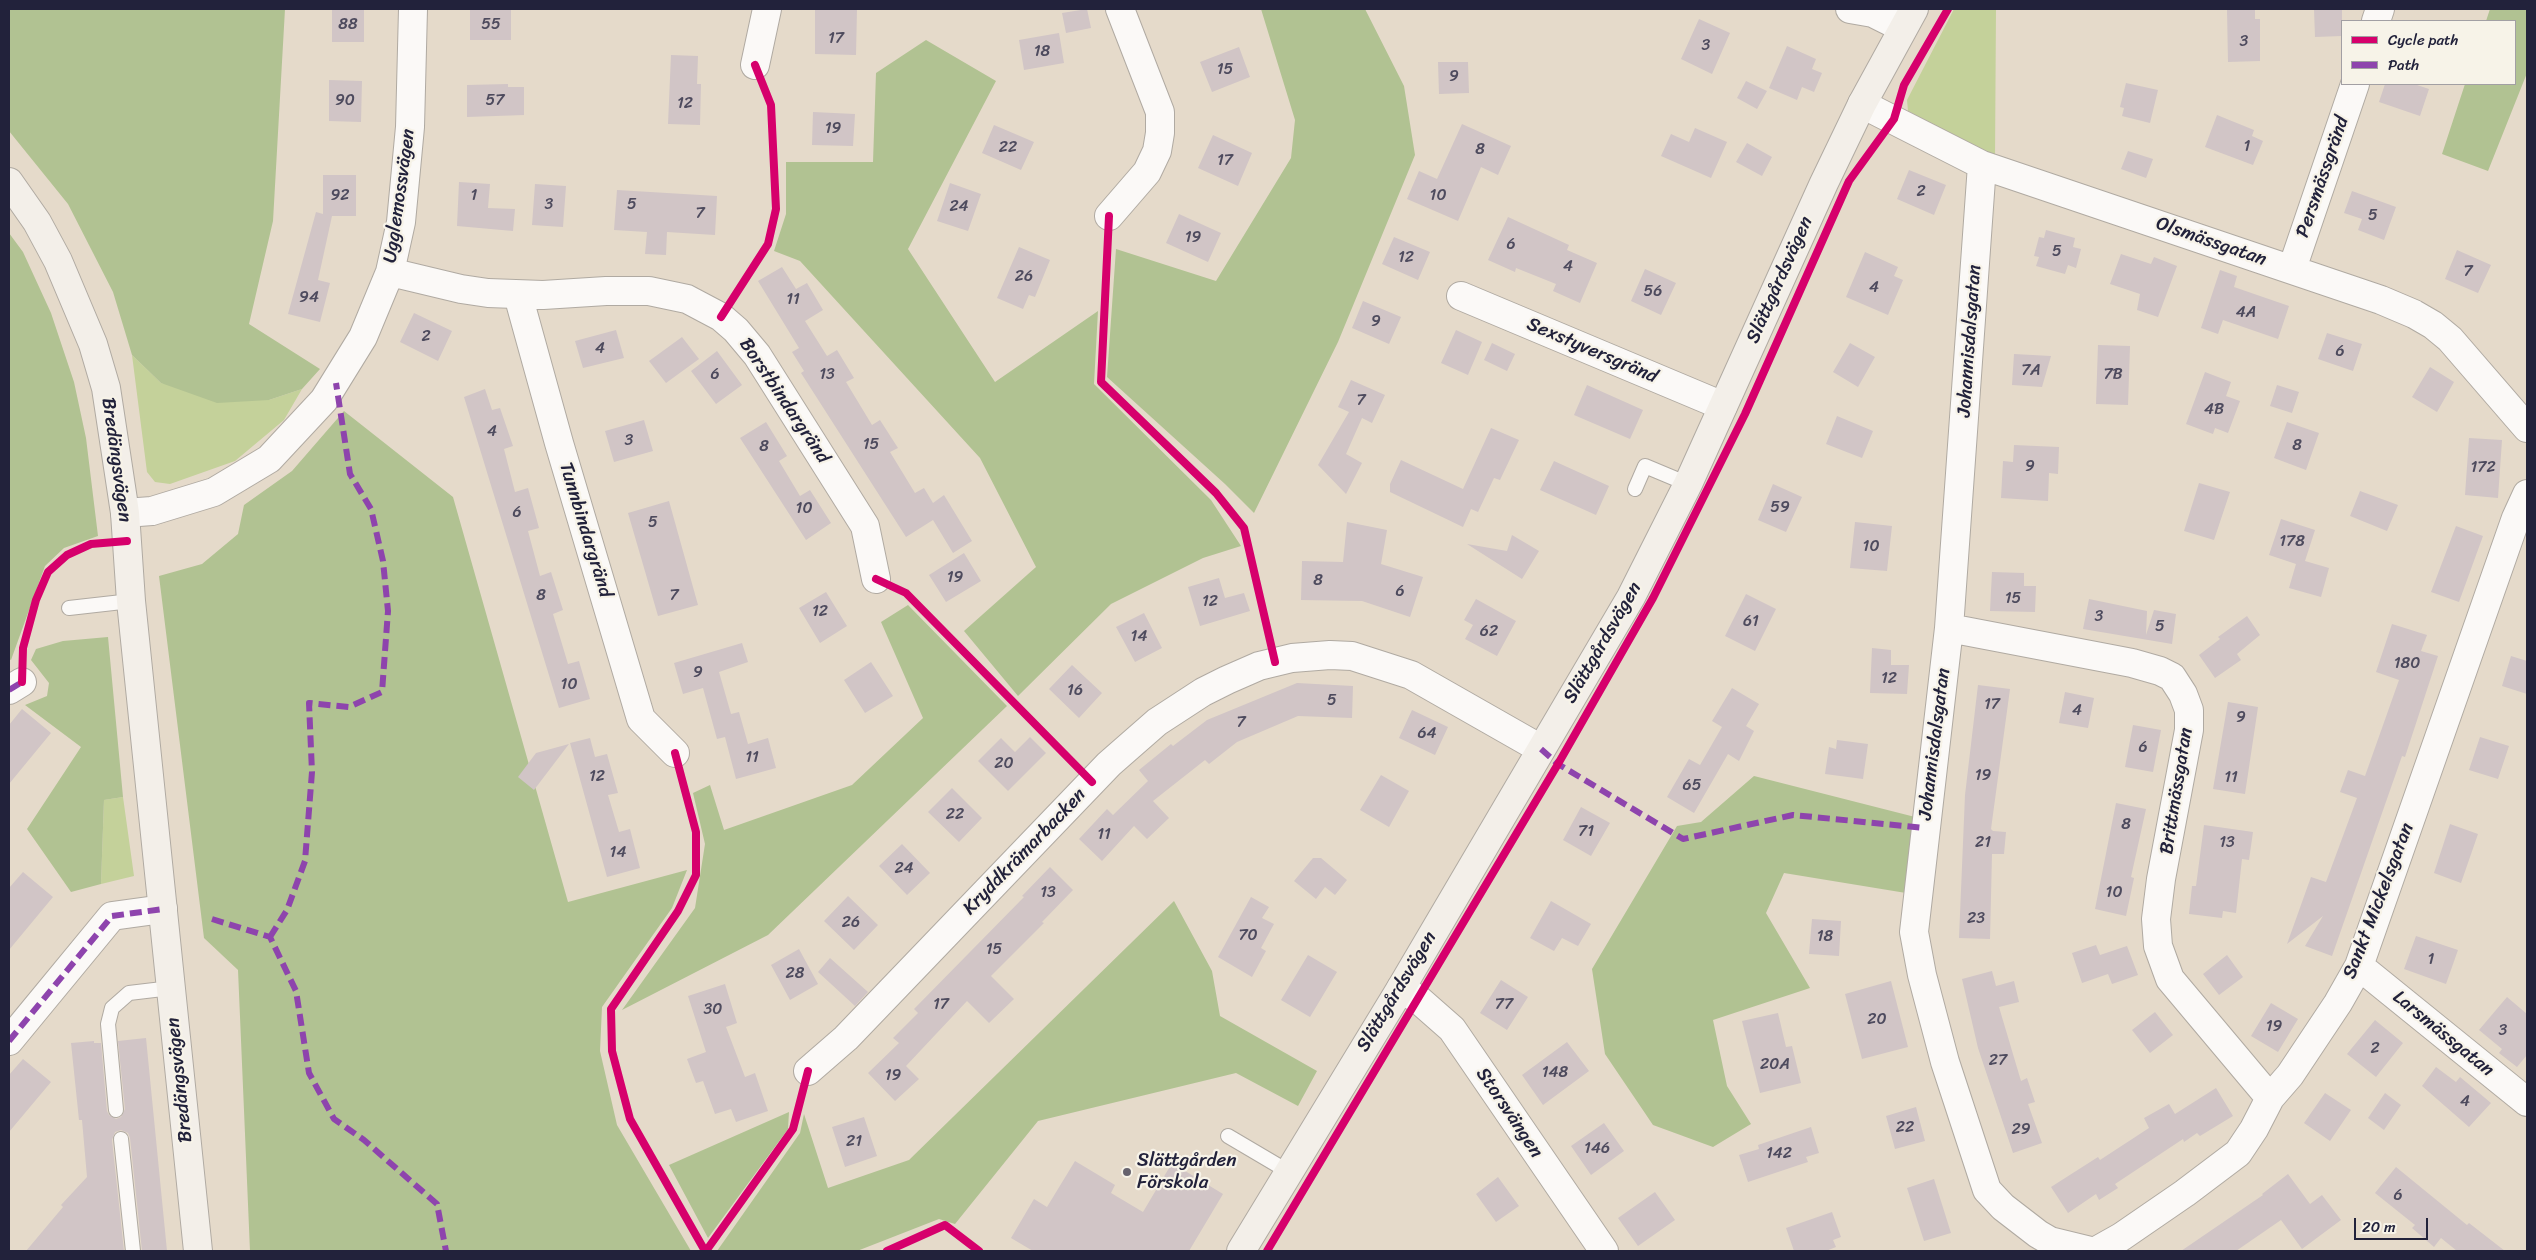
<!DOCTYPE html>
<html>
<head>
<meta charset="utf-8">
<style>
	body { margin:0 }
	#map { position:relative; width:2536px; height:1260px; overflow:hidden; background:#e5daca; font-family:Sriracha,sans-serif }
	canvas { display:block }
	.frame { position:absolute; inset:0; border:10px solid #22223b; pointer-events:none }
	.legend { position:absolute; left:2341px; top:20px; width:175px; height:65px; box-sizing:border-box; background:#f7f3e8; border:1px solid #a29fa3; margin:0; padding:6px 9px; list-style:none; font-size:15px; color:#22223b }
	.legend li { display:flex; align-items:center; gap:10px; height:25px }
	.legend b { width:25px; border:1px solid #a29fa3 }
	.scale { position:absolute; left:2354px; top:1218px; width:74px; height:22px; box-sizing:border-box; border:2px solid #22223b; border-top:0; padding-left:6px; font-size:15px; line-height:18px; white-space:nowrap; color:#22223b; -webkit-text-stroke:4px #f7f3e8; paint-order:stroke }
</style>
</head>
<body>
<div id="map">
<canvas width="2536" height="1260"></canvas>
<div class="frame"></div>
<ul class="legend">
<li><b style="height:6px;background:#d6006c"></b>Cycle path</li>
<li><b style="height:6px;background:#8e44ad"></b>Path</li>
</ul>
<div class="scale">20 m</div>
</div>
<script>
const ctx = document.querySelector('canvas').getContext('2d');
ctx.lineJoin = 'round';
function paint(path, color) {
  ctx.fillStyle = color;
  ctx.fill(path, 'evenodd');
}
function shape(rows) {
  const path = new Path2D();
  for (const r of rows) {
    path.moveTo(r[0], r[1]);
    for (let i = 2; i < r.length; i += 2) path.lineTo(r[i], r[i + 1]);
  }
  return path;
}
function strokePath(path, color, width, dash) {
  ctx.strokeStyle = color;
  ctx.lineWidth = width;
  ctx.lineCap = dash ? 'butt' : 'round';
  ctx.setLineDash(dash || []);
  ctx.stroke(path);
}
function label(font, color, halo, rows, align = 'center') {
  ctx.font = font + ' Sriracha,sans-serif';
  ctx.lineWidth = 4.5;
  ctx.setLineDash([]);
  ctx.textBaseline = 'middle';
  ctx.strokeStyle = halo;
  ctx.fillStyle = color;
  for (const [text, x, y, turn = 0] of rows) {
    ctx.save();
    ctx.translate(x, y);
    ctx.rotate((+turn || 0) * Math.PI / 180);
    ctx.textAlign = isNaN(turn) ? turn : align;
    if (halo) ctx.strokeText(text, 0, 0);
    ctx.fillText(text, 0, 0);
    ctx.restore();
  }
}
const green = shape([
	[1954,9,1996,9,1995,158,1908,111,1907,100],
	[132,355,161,383,269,400,302,389,284,420,235,461,170,484,155,482,147,472],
	[123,797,134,876,101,884,104,800]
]);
const forest = shape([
	[9,9,285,9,273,221,249,324,320,369,302,389,269,400,217,403,161,383,132,355,113,292,68,204,9,131],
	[1261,9,1365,9,1404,86,1415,155,1338,342,1254,513,1225,484,1107,377,1116,249,1216,281,1291,158,1295,120],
	[2490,9,2527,9,2527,73,2488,171,2442,154,2465,84,2515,84,2515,21,2486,21],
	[926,40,996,81,908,249,995,382,1098,311,1094,384,1211,500,1241,546,1203,558,1111,604,1018,696,964,631,1036,567,980,458,800,261,774,251,786,214,786,162,873,162,876,73],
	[9,233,23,252,51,313,74,382,86,438,98,536,64,548,45,566,11,660,9,659],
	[344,411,453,497,568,902,687,870,672,908,602,1007,600,1051,617,1125,691,1251,250,1251,238,970,204,938,159,576,202,564,238,534,244,505,292,471],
	[908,605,1007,706,768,935,622,1010,695,908,705,844,693,793,710,785,724,830,852,785,923,718,881,622],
	[108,637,123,797,104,800,101,884,71,892,27,829,81,747,25,705,47,696,49,683,31,660,36,649,63,641],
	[1754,776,1915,817,1906,893,1784,873,1766,913,1810,988,1713,1020,1727,1086,1751,1124,1713,1147,1653,1125,1605,1054,1592,969,1677,826,1701,822],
	[1174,901,1212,971,1220,1016,1317,1071,1298,1106,1236,1073,1038,1121,955,1224,939,1219,857,1251,717,1251,800,1133,804,1114,828,1188,909,1160],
	[789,1112,788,1129,708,1238,669,1165]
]);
const building = shape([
	[332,9,364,9,364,42,332,42],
	[470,9,511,9,511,40,470,40],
	[815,9,857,9,856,55,815,54],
	[1087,9,1091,28,1066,33,1062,13],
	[2227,9,2255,9,2255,19,2260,19,2260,61,2228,62],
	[2314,9,2342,9,2342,36,2315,37],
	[1699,19,1730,33,1712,74,1681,59],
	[1059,33,1064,63,1024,70,1019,40],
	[1787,46,1816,59,1812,69,1822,73,1814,92,1802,87,1797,100,1769,88],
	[1239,47,1250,77,1212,92,1200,62],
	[671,55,698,56,697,84,701,84,700,125,668,124],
	[1438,62,1468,62,1469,93,1439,94],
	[329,80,362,81,361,122,329,121],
	[1746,81,1767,91,1757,109,1737,98],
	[2126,83,2158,90,2150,123,2122,116,2124,108,2120,107],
	[508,84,508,87,524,87,524,115,467,117,467,85],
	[2385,84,2414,84,2429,89,2420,116,2379,102],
	[813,112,855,114,853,146,812,145],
	[2217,115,2254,130,2252,136,2263,141,2253,165,2205,147],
	[1462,124,1511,146,1498,175,1481,167,1458,221,1407,199,1419,171,1437,179],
	[994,125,1034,142,1021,170,982,153],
	[1695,128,1727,142,1711,178,1661,156,1671,134,1689,142],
	[1213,135,1252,153,1238,186,1198,168],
	[1747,143,1772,157,1762,176,1736,162],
	[2128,151,2153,159,2146,178,2121,169],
	[1909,170,1946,185,1934,215,1897,199],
	[323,175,356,175,356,216,330,216,332,216,318,280,330,283,320,322,288,314,316,212,323,214],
	[459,182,490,184,488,208,515,209,513,231,457,226],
	[950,183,981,194,968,231,937,221],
	[535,184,566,186,563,227,532,225],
	[617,190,717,196,715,235,667,232,666,255,645,254,647,232,614,230],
	[2352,191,2396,207,2384,240,2358,230,2362,219,2344,213],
	[1179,214,1221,233,1208,262,1166,243],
	[1508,217,1569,245,1567,250,1597,263,1580,303,1553,291,1556,284,1516,268,1515,272,1488,260],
	[2046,230,2075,238,2073,247,2081,249,2076,268,2068,265,2065,274,2036,266,2039,257,2034,256,2039,237,2044,238],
	[1394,237,1430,252,1418,280,1382,264],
	[1019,247,1050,260,1035,297,1029,295,1023,309,997,298],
	[2457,250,2491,265,2478,293,2445,279],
	[1865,252,1898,267,1894,276,1903,280,1888,315,1846,297],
	[2121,254,2151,264,2154,257,2177,266,2158,317,2137,310,2140,294,2110,284],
	[782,267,796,289,807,283,823,310,805,321,827,356,837,350,854,378,846,382,872,425,880,420,898,448,890,452,915,493,924,488,933,503,944,495,972,541,953,553,933,520,906,537,801,373,804,371,792,352,799,348,758,281],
	[1645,269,1676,283,1661,315,1631,301],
	[2220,270,2237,276,2234,287,2289,306,2278,339,2223,320,2218,334,2201,328],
	[1363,301,1401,317,1389,344,1352,328],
	[414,313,452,331,438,361,400,342],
	[616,330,624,358,583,368,575,341],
	[1456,330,1482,342,1468,375,1441,363],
	[2327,333,2362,344,2353,371,2318,359],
	[682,337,699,359,666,383,649,361],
	[1492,343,1515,354,1507,371,1484,360],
	[1850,343,1875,357,1858,387,1833,372],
	[2098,345,2130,346,2128,405,2096,404],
	[717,351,742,385,716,404,691,371],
	[2014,354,2051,356,2042,387,2012,385],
	[2430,367,2454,382,2437,412,2412,397],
	[2205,372,2231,382,2226,396,2240,401,2228,433,2215,428,2213,434,2186,424],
	[1351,380,1385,395,1372,423,1362,418,1346,454,1362,463,1346,494,1318,465,1349,412,1338,407],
	[1587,385,1643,410,1630,439,1574,415],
	[2277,385,2299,392,2292,413,2270,406],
	[485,389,492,410,500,408,513,446,504,449,515,492,528,488,539,528,528,531,540,576,551,572,563,610,553,614,568,664,579,661,590,699,559,708,464,397],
	[1837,416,1873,431,1862,458,1826,444],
	[644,420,653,451,614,462,605,431],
	[766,422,787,456,779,461,800,496,810,490,831,523,806,540,740,438],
	[2287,422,2319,433,2306,470,2274,458],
	[1491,428,1519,440,1500,480,1494,478,1478,512,1471,509,1463,527,1390,492,1390,484,1401,460,1463,489],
	[2469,438,2502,440,2498,498,2465,495],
	[2014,445,2059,447,2058,474,2049,473,2048,501,2001,498,2003,461,2013,462],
	[1554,461,1609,486,1596,515,1540,490],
	[2199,483,2230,492,2214,540,2184,531],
	[1773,484,1802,497,1786,532,1758,520],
	[2360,491,2398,505,2387,531,2350,516],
	[669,501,698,605,658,616,628,513],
	[2281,519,2315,530,2305,561,2329,568,2321,597,2289,588,2296,564,2269,555],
	[1347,522,1387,530,1381,564,1423,577,1410,617,1362,601,1301,600,1302,561,1343,562],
	[1855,522,1892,526,1887,571,1850,568],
	[2456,526,2483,536,2459,602,2431,592],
	[1512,535,1539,551,1522,579,1467,544,1507,551],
	[964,553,981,581,946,602,929,575],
	[1992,572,2024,573,2024,586,2036,586,2035,612,1990,611],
	[1219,578,1225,598,1244,593,1250,611,1200,626,1188,587],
	[826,592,847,626,820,643,799,608],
	[1746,594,1776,609,1755,651,1725,636],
	[1476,599,1516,621,1497,656,1465,639,1473,625,1464,620],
	[2089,599,2147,611,2146,635,2154,610,2176,614,2172,644,2083,629],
	[1144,613,1162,648,1135,662,1116,627],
	[2247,616,2260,635,2237,654,2241,660,2215,678,2199,655,2220,639,2218,637],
	[2392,624,2427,635,2421,651,2438,656,2405,757,2402,756,2332,956,2305,946,2323,916,2287,944,2311,877,2326,882,2357,798,2340,792,2348,770,2365,776,2399,680,2376,672],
	[742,643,748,662,719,672,731,714,739,712,748,744,768,738,776,768,736,779,725,737,717,739,703,688,683,694,674,663],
	[1872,648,1891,650,1891,665,1909,665,1907,694,1870,693],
	[2511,656,2527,661,2527,694,2502,686],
	[871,662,893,696,865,713,844,680],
	[1072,665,1102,693,1079,718,1049,689],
	[1297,683,1353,686,1352,718,1298,716,1237,742,1209,764,1205,760,1153,801,1169,818,1147,839,1134,826,1102,861,1079,839,1107,809,1113,815,1148,781,1139,770,1171,744,1173,746,1207,720],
	[1978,685,2010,689,1991,829,1993,831,2006,832,2004,854,1992,854,1990,939,1959,938,1965,795],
	[1732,688,1759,704,1746,726,1754,731,1739,761,1728,754,1694,813,1667,797,1689,759,1700,765,1722,727,1712,721],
	[2065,692,2094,698,2088,728,2059,723],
	[2228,702,2258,707,2245,794,2213,789],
	[22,709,51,733,9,784,9,725],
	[1412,710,1448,727,1435,755,1399,738],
	[2133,725,2161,730,2153,772,2125,767],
	[1030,737,1046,753,1008,791,978,761,1001,738,1015,752],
	[2480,737,2509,746,2498,779,2469,770],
	[590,738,595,757,607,754,618,793,608,795,619,832,630,829,640,868,607,877,570,743],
	[1837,740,1868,744,1863,779,1825,774,1829,747,1836,749],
	[569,744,534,790,518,777,536,753],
	[1381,775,1409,791,1389,827,1360,810],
	[952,788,982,818,959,842,928,812],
	[2116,803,2146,809,2131,877,2134,878,2126,916,2095,909],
	[1581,807,1610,823,1591,856,1563,840],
	[2450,824,2478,834,2461,883,2434,873],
	[2204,825,2253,832,2249,860,2242,859,2236,913,2223,911,2222,918,2189,914,2192,886,2196,886],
	[902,844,930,873,907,895,879,866],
	[1313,858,1321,858,1347,880,1335,895,1325,887,1316,899,1294,881],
	[1050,867,1073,890,1042,922,1044,923,991,976,1014,999,989,1023,967,1001,906,1066,919,1079,895,1101,868,1073,899,1043,893,1038,918,1013,914,1009,1024,897,1022,896],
	[23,872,53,897,9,950,9,888],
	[848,896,878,925,854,950,824,921],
	[1251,897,1269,907,1262,918,1274,924,1261,948,1266,951,1252,977,1218,957],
	[1551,901,1591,924,1578,946,1562,938,1554,951,1530,938],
	[1812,919,1841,921,1839,956,1809,954],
	[2416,936,2458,950,2446,984,2404,969],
	[2096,945,2100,955,2127,946,2138,975,2112,984,2108,974,2082,983,2072,953],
	[799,949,818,984,790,1000,771,965],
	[1308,955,1337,972,1310,1017,1281,1000],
	[2227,955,2243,977,2219,995,2203,974],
	[830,958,868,992,855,1006,818,972],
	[1992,971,1996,986,2014,981,2019,1002,1999,1007,2021,1081,2027,1078,2035,1102,2028,1104,2042,1143,2013,1153,1978,1048,1962,979],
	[1501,980,1528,997,1507,1030,1480,1013],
	[1891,981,1908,1047,1862,1059,1845,994],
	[725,984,737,1023,726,1027,745,1077,755,1073,768,1111,736,1122,731,1109,715,1114,703,1081,696,1083,687,1059,706,1052,688,996],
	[2507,997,2527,1014,2527,1055,2517,1067,2499,1053,2502,1049,2479,1030],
	[2271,1003,2298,1019,2278,1052,2251,1036],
	[2155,1012,2173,1035,2150,1053,2132,1030],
	[1778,1013,1786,1047,1792,1046,1801,1083,1760,1093,1742,1021],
	[2375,1020,2403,1043,2376,1077,2347,1054],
	[146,1038,167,1251,142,1251,130,1138,128,1133,121,1130,115,1132,112,1140,124,1251,26,1251,63,1207,61,1205,87,1177,82,1120,79,1120,71,1043,94,1041,94,1043,101,1043,107,1111,109,1115,116,1119,121,1117,125,1109,118,1041],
	[1567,1042,1589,1071,1543,1105,1522,1075],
	[23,1059,51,1082,9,1132,9,1075],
	[2436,1067,2456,1082,2460,1077,2491,1103,2469,1127,2422,1086],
	[2216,1088,2233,1116,2200,1136,2197,1133,2184,1142,2183,1139,2115,1184,2118,1188,2099,1200,2096,1194,2068,1213,2051,1187,2098,1157,2100,1160,2149,1128,2144,1118,2169,1104,2175,1114],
	[2325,1093,2351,1110,2330,1141,2304,1123],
	[2385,1093,2401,1105,2384,1130,2368,1118],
	[1916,1107,1925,1141,1895,1149,1886,1116],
	[864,1117,877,1156,845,1167,832,1127],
	[1604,1123,1624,1151,1591,1175,1571,1146],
	[1811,1127,1819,1153,1806,1157,1808,1162,1748,1182,1739,1155,1759,1149,1758,1145],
	[1075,1161,1115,1185,1111,1193,1143,1212,1172,1163,1223,1194,1189,1251,1033,1251,1011,1238,1034,1199,1047,1207],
	[2396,1167,2467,1225,2469,1223,2505,1251,2457,1251,2441,1238,2434,1247,2412,1228,2415,1225,2375,1193],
	[2288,1174,2310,1204,2322,1195,2341,1220,2302,1249,2281,1220,2236,1251,2181,1251,2263,1195,2262,1194],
	[1498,1177,1519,1206,1496,1222,1476,1194],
	[1934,1179,1951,1233,1924,1241,1907,1188],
	[1655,1192,1675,1220,1638,1246,1618,1218],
	[1832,1212,1841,1237,1833,1240,1836,1247,1826,1251,1794,1251,1786,1228]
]);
const lane = shape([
	[1635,489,1645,466,1688,484],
	[69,608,131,601],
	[116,1110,108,1024,112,1008,129,993,171,988],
	[1228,1136,1289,1172],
	[121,1139,133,1251]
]);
const street = shape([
	[1850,9,1873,13,1903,28],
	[2376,21,2380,9],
	[755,65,767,9],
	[1862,104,1982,165,2381,300,2414,314,2433,325,2450,339,2527,428],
	[1982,165,1949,628,1914,932,1922,975,1945,1062,1987,1190,2003,1207,2038,1234,2050,1241,2091,1251],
	[1109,216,1147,172,1157,151,1160,133,1160,112,1120,9],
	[2292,269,2355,84],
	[390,272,461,289,488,293,543,295,606,291,649,291,687,299,721,317,736,330,757,355,865,526,876,579],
	[518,295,559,443,641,719,675,753],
	[1461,296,1723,406],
	[125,513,152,511,214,492,269,459,324,400,363,337,390,272,401,222,410,127,413,9],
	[1949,628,2132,663,2160,671,2172,677,2183,694,2189,710,2189,730,2161,879,2156,919,2158,946,2170,979,2270,1098],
	[9,690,22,682],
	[2359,966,2527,1102],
	[1401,988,1419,1000,1452,1029,1604,1251],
	[9,1041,112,916,163,909],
	[808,1071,846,1038,1109,764,1157,722,1203,692,1227,680,1259,666,1292,658,1330,655,1352,656,1411,675,1541,749],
	[2096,1251,2121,1237,2185,1193,2238,1153,2254,1129,2270,1098,2290,1075,2338,1003,2359,966,2516,518,2527,494]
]);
const secondary = shape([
	[9,182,37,222,58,261,93,344,106,388,125,513,131,601,198,1251],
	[1241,1251,1401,988,1631,597,1688,484,1824,183,1862,104,1914,9]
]);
const quiet = shape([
	[9,690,22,682],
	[1541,749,1558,764,1683,839,1793,815,1925,828],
	[212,919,270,937,296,991,309,1073,334,1119,364,1140,437,1204,446,1251],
	[270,937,287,910,305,861,312,772,309,703,349,707,382,692,388,611,383,561,371,509,350,474,336,383],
	[9,1041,112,916,163,909]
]);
const cycleway = shape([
	[1109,216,1101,382,1216,493,1244,528,1275,662],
	[721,317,768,244,776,209,771,105,755,65],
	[876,579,906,593,1092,782],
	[22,682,23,648,36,600,48,572,67,555,91,544,127,541],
	[675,753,696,832,696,875,678,911,611,1009,612,1051,630,1119,705,1251],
	[706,1251,793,1129,808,1071],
	[887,1251,945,1225,979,1251],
	[1267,1251,1558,764,1653,598,1745,414,1849,181,1894,119,1904,85,1948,9]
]);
const markers = [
	[1127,1172,5,"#66626d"]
];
const numberNames = [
	["88",348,25],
	["55",491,25],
	["17",836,39],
	["3",2244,42],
	["3",1706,46],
	["18",1042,52],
	["15",1225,70],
	["9",1454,77],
	["90",345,101],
	["57",495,101],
	["12",685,104],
	["19",833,129],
	["1",2247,147],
	["22",1008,148],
	["8",1480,150],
	["17",1225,161],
	["2",1921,192],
	["92",340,196],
	["1",474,196],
	["10",1438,196],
	["3",549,205],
	["5",632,205],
	["24",959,207],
	["7",700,214],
	["5",2373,216],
	["19",1193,238],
	["6",1511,245],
	["5",2057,252],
	["12",1406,258],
	["4",1568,267],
	["7",2468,272],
	["26",1024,277],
	["4",1874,288],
	["56",1653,292],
	["94",309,298],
	["11",793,300],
	["4A",2246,313],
	["9",1376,322],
	["2",426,337],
	["4",600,349],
	["6",2340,352],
	["7A",2031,371],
	["6",715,375],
	["13",827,375],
	["7B",2113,375],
	["7",1361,401],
	["4B",2214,410],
	["4",492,432],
	["3",629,441],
	["15",871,445],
	["8",2297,446],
	["8",764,447],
	["9",2030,467],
	["172",2483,468],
	["59",1780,508],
	["10",804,509],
	["6",517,513],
	["5",653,523],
	["178",2292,542],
	["10",1871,547],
	["19",955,578],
	["8",1318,581],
	["6",1400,592],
	["8",541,596],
	["7",674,596],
	["15",2013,599],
	["12",1210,602],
	["12",820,612],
	["3",2099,617],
	["61",1751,622],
	["5",2160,627],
	["62",1489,632],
	["14",1139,637],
	["180",2407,664],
	["9",698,673],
	["12",1889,679],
	["10",569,685],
	["16",1075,691],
	["5",1332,701],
	["17",1992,705],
	["4",2077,711],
	["9",2241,718],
	["7",1241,723],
	["64",1427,734],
	["6",2143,748],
	["11",752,758],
	["20",1004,764],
	["19",1983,776],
	["12",597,777],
	["11",2231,778],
	["65",1692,786],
	["22",955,815],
	["8",2126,825],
	["71",1586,832],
	["11",1104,835],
	["21",1983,843],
	["13",2227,843],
	["14",618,853],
	["24",904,869],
	["13",1048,893],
	["10",2114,893],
	["23",1976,919],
	["26",851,923],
	["70",1248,936],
	["18",1825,937],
	["15",994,950],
	["1",2431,960],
	["28",795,974],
	["17",941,1005],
	["77",1504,1005],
	["30",713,1010],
	["20",1877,1020],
	["19",2274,1027],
	["3",2503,1031],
	["2",2375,1049],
	["27",1998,1061],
	["20A",1775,1065],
	["148",1555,1073],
	["19",893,1076],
	["4",2465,1102],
	["22",1905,1128],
	["29",2021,1130],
	["21",854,1142],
	["146",1597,1149],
	["142",1779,1154],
	["6",2398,1196]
];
const streetNames = [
	["Persmässgränd",2323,177,-71],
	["Ugglemossvägen",400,196,-82],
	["Olsmässgatan",2211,242,19],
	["Slättgårdsvägen",1780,280,-66],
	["Johannisdalsgatan",1970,341,-86],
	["Sexstyversgränd",1592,351,23],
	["Borstbindargränd",784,401,56],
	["Bredängsvägen",116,460,82],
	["Tunnbindargränd",585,530,73],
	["Slättgårdsvägen",1603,643,-60],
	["Johannisdalsgatan",1935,744,-83],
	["Brittmässgatan",2177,791,-81],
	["Kryddkrämarbacken",1025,852,-46],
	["Sankt Mickelsgatan",2379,901,-69],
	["Slättgårdsvägen",1397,992,-59],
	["Larsmässgatan",2443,1034,39],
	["Bredängsvägen",180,1080,-96],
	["Storsvängen",1509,1113,56]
];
const poiNames = [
	["Slättgården",1137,1161],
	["Förskola",1137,1183]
];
paint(green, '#c4d19a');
paint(forest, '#b1c292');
paint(building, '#d1c5c6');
strokePath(lane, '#b0aaa2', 16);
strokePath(street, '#b0aaa2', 30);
strokePath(secondary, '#b0aaa2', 30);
strokePath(lane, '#fbf9f7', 14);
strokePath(street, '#fbf9f7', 28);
strokePath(secondary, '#f3efe9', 28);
strokePath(quiet, '#8e44ad', 6, [12, 6]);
strokePath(cycleway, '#d6006c', 8);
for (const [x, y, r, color] of markers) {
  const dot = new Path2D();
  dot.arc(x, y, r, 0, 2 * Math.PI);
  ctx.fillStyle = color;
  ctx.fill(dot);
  strokePath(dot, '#f7f3e8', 2);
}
label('16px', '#4e4b5e', null, numberNames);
label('19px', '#22223b', '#f7f3e8', streetNames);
label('19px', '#22223b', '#f7f3e8', poiNames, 'left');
</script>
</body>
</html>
